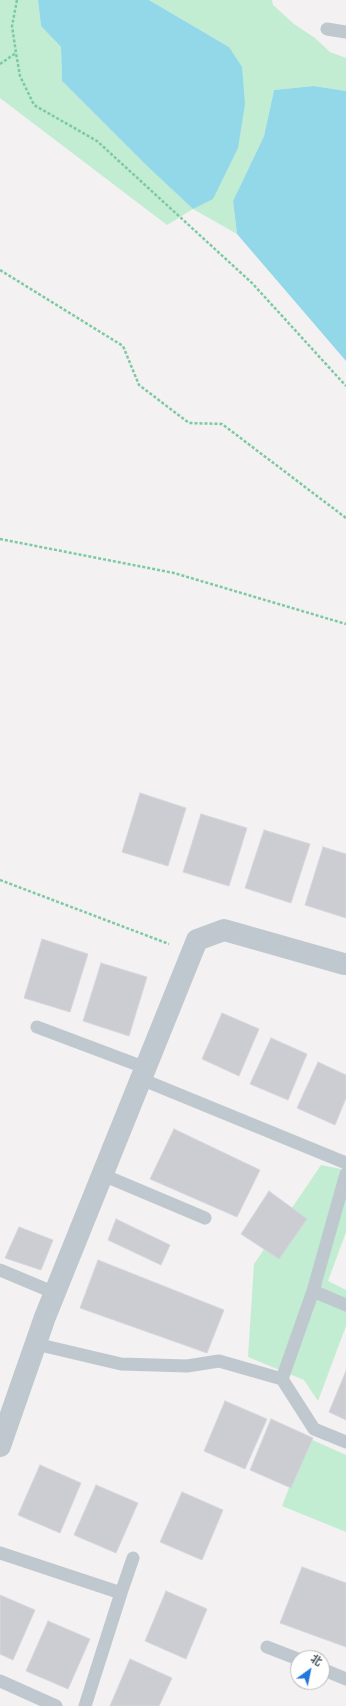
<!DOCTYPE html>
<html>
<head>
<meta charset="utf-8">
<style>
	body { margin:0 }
	#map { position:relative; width:346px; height:1706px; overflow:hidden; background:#f3f1f1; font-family:"Nunito Sans","Noto Sans SC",sans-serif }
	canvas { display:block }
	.north { position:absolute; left:290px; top:1650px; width:40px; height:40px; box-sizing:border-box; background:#fff; border:1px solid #b6bbbe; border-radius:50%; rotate:33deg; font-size:11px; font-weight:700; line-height:16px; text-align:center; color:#49545d }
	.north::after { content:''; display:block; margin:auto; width:14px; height:18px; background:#2377db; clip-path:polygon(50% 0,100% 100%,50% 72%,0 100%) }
</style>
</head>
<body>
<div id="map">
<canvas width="346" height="1706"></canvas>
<div class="north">北</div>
</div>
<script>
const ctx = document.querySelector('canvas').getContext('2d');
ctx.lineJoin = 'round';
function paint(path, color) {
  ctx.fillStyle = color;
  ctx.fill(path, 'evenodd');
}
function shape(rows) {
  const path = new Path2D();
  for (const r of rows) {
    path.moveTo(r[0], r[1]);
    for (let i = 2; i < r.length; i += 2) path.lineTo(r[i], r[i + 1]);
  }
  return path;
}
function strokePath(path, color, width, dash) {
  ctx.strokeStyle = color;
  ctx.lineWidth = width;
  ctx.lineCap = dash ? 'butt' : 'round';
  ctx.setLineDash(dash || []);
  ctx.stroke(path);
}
const green = shape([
	[0,0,38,0,41,26,61,47,62,81,147,166,193,209,229,47,149,0,272,0,273,5,294,24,315,38,330,52,346,58,346,91,314,86,274,90,264,136,233,201,237,234,193,209,167,225,0,98],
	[321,1165,346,1170,346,1232,328,1281,346,1290,346,1326,318,1401,304,1380,248,1357,254,1264],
	[308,1438,346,1455,346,1532,282,1506]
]);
const water = shape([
	[38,0,149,0,229,47,242,67,245,104,238,148,213,199,193,209,147,166,62,81,61,47,41,26],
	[314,86,346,91,346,361,237,234,233,201,264,136,274,90]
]);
const building = shape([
	[140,793,186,808,168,866,122,852,140,793],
	[201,814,247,828,229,886,183,872,201,814],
	[264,830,310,844,291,903,245,888,264,830],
	[323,847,346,854,346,918,305,905,323,847],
	[42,939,88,954,70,1012,24,998,42,939],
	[101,963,147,977,129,1036,83,1021,101,963],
	[222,1013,259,1029,239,1076,202,1059,222,1013],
	[271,1038,307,1054,288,1100,250,1084,271,1038],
	[318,1062,346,1075,346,1098,335,1125,297,1108,318,1062],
	[174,1129,260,1170,237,1217,150,1179,174,1129],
	[269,1191,307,1219,279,1259,241,1234,269,1191],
	[116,1219,170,1245,161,1265,108,1240,116,1219],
	[19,1227,53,1240,41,1270,5,1258,19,1227],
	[98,1260,224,1310,207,1353,80,1308,98,1260],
	[346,1371,346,1420,329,1412,346,1371],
	[225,1401,267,1419,245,1469,204,1451,225,1401],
	[271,1419,313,1438,291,1488,250,1470,271,1419],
	[40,1465,81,1483,60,1533,18,1515,40,1465],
	[96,1485,138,1503,116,1553,74,1535,96,1485],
	[182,1492,223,1510,202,1560,160,1542,182,1492],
	[302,1567,346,1583,346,1647,280,1623,302,1567],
	[166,1591,207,1609,186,1659,145,1641,166,1591],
	[0,1595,35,1610,13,1660,0,1654,0,1595],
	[48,1621,90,1639,68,1689,26,1671,48,1621],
	[130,1659,172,1678,159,1706,110,1706,130,1659]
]);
const path = shape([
	[17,0,12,26,16,53,20,76,34,105,97,141,252,283,346,386],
	[0,64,16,53],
	[0,270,123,346,139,385,189,423,222,424,346,518],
	[0,539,174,573,346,624],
	[0,880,169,944]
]);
const service = shape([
	[327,29,346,32],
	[37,1027,146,1068],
	[141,1079,346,1163],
	[103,1175,205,1218],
	[0,1270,55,1293],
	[313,1291,346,1305],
	[36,1344,121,1364,187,1366,219,1361,282,1379,314,1429,346,1442],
	[282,1379,313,1291,346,1174],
	[0,1553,121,1593,133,1558],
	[267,1647,298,1659],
	[322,1669,346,1679],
	[0,1681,56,1706],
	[85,1706,121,1593]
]);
const minor = shape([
	[0,1446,45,1317,197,940,224,930,344,964]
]);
paint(green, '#c2edd2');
paint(water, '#92d8e8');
paint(building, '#cbcdd3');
strokePath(building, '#d5d7dc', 1);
strokePath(path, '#7ccaa2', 2.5, [3, 2]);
strokePath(service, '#bfc8ce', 13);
strokePath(minor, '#bfc8ce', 22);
</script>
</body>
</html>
